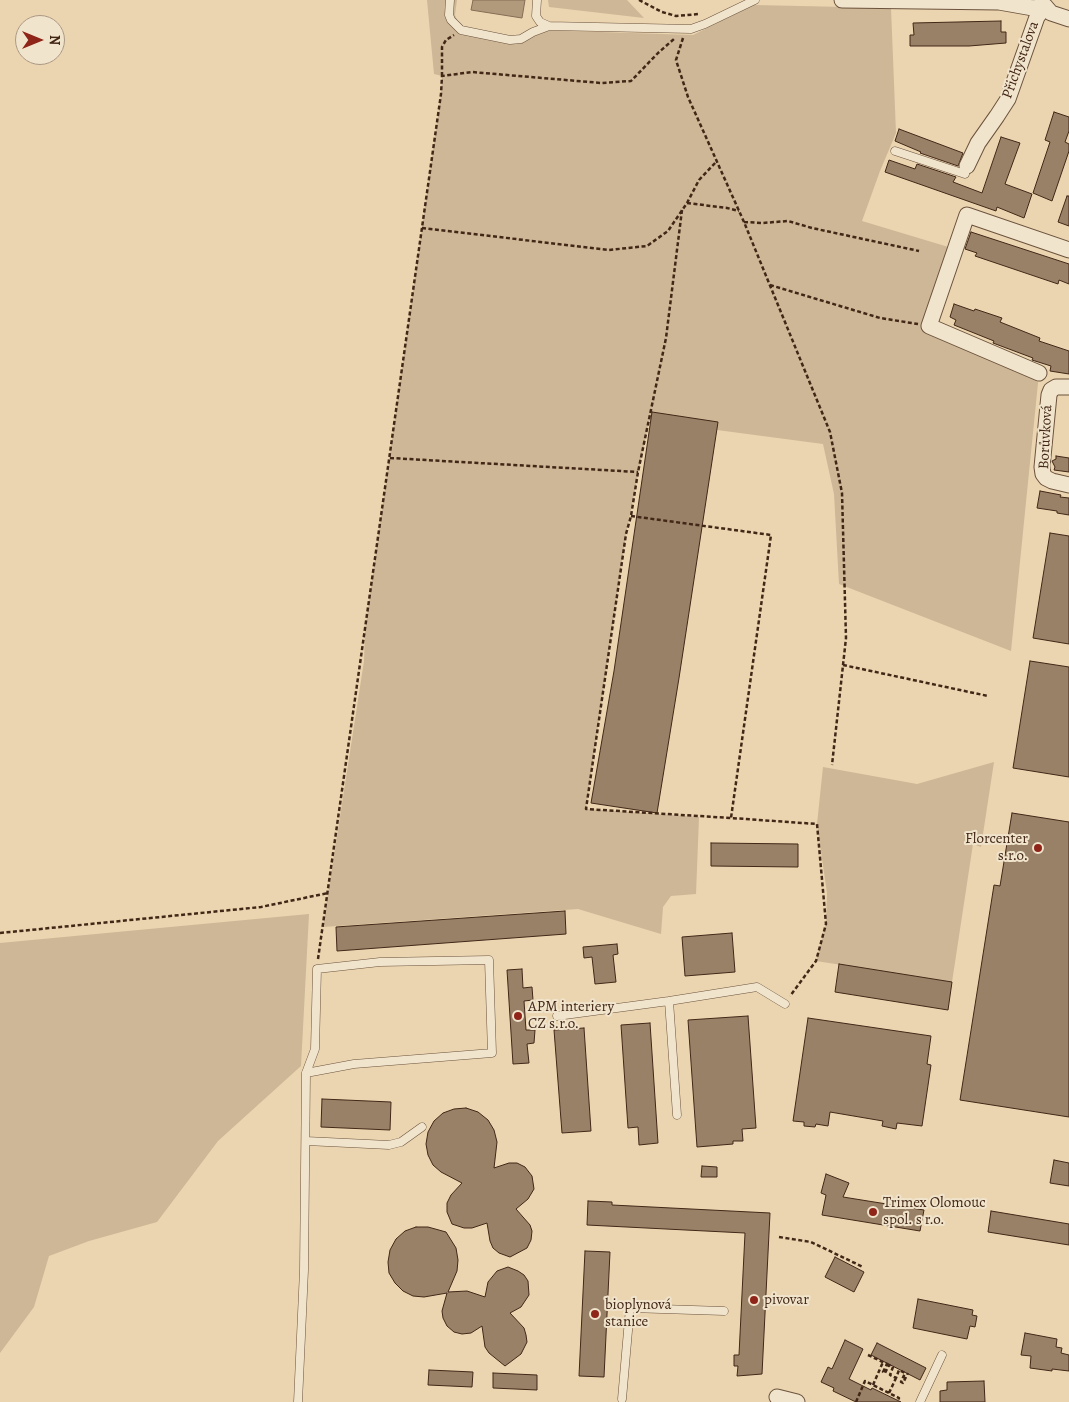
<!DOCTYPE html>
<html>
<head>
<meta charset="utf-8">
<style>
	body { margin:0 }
	#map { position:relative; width:1069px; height:1402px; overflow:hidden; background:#ead5b0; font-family:Alegreya,serif }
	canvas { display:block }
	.north { position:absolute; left:15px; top:15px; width:50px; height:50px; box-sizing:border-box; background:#f1e4cc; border:1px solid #ab9884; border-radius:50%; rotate:90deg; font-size:14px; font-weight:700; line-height:20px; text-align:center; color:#422717 }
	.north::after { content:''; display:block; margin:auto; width:18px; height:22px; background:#8f2418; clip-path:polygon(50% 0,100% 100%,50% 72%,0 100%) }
</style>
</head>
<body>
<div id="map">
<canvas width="1069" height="1402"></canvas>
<div class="north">N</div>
</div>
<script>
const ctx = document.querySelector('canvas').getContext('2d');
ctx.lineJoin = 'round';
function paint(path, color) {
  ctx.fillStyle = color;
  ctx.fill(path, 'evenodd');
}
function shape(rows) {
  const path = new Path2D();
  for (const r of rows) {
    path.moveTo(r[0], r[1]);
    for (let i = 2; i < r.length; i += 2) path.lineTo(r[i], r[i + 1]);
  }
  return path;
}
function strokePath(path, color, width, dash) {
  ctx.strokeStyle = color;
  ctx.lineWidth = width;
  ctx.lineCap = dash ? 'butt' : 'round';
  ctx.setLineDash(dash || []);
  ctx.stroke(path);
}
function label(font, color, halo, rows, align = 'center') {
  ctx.font = font + ' Alegreya,serif';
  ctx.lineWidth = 4;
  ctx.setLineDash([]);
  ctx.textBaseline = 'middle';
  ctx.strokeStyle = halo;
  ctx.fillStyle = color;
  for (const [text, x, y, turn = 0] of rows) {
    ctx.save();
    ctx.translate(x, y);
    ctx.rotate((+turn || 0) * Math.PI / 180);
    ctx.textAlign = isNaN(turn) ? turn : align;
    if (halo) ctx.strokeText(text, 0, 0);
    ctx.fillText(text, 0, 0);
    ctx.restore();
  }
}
const green = shape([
	[427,0,457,0,455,15,461,30,510,40,539,30,693,35,754,5,891,8,896,133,880,171,862,221,955,249,929,326,1039,373,1011,651,839,584,834,494,823,444,649,421,626,534,586,809,699,817,696,894,671,896,663,907,661,934,578,909,323,927,364,661,365,630,441,94,442,76,434,74],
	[548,0,627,0,644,18,549,7],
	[994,762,981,847,973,844,952,982,816,961,826,924,827,893,817,824,823,767,917,784],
	[309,914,301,1066,218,1141,157,1222,89,1241,49,1256,34,1307,0,1353,0,943]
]);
const water = shape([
	[473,0,525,0,522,18,471,10,473,0]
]);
const building = shape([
	[1001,21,1001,32,1006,32,1006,43,969,46,910,46,910,35,914,35,913,23,1001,21],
	[1054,112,1069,117,1069,131,1065,142,1069,144,1069,151,1052,201,1033,193,1050,142,1045,140,1054,112],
	[899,129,963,153,958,166,920,153,921,152,895,141,899,129],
	[1001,137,1020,143,1005,184,1032,194,1024,218,997,207,996,211,885,172,889,160,915,169,917,164,956,177,953,182,982,193,1001,137],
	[1067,196,1069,196,1069,226,1058,222,1067,196],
	[971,232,1069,264,1069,284,1059,280,1058,284,975,256,977,253,965,249,971,232],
	[954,304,974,311,975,309,1002,318,1000,322,1040,338,1039,341,1069,351,1069,374,1050,371,1051,366,1032,360,1033,358,993,343,994,341,954,325,956,320,950,317,954,304],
	[652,412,718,422,679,678,657,813,591,803,614,671,652,412],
	[1056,456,1069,458,1069,472,1054,470,1055,467,1052,461,1056,459,1056,456],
	[1040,491,1061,495,1060,497,1069,498,1069,515,1057,513,1057,511,1037,508,1040,491],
	[1050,533,1069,536,1069,644,1033,638,1050,533],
	[1030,661,1069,667,1069,777,1013,768,1030,661],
	[1012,813,1069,822,1069,1117,960,1100,994,885,1000,886,1012,813],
	[711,843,798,844,798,867,711,866,711,843],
	[565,911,566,934,337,951,336,927,565,911],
	[732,933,735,972,685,976,682,937,732,933],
	[617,944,618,954,613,955,616,982,595,984,592,957,584,958,583,947,617,944],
	[839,964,952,982,948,1010,835,992,839,964],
	[522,969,523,988,532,987,533,1000,524,1001,526,1030,535,1030,534,1043,527,1044,529,1063,513,1064,507,970,522,969],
	[748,1016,756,1128,742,1129,743,1141,733,1141,733,1144,697,1147,688,1020,748,1016],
	[808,1018,931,1036,927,1064,931,1065,922,1126,897,1123,896,1129,882,1126,883,1121,830,1112,828,1126,816,1124,815,1127,804,1126,804,1122,793,1121,808,1018],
	[650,1023,658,1143,639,1145,638,1127,628,1128,621,1025,650,1023],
	[584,1028,591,1131,562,1133,554,1030,584,1028],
	[322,1099,391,1102,390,1130,321,1127,322,1099],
	[466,1108,478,1112,488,1120,494,1130,497,1142,494,1168,509,1163,517,1163,525,1167,532,1176,534,1189,528,1199,516,1209,530,1225,532,1231,531,1240,527,1248,510,1257,499,1253,493,1248,490,1241,487,1223,472,1228,464,1228,452,1224,447,1212,447,1203,451,1195,462,1183,441,1172,433,1165,428,1155,426,1144,428,1132,434,1121,443,1113,454,1109,466,1108],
	[1054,1160,1069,1163,1069,1186,1050,1183,1054,1160],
	[702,1166,717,1167,717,1177,701,1177,702,1166],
	[826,1174,849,1183,843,1197,924,1210,920,1231,822,1215,826,1195,821,1193,826,1174],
	[588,1201,612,1202,612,1205,770,1213,762,1374,737,1376,738,1366,734,1366,734,1355,739,1355,745,1233,587,1225,588,1201],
	[991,1211,1069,1224,1069,1245,988,1232,991,1211],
	[416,1227,428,1227,446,1232,456,1248,458,1260,457,1271,448,1292,467,1291,485,1297,488,1282,497,1271,508,1267,518,1271,524,1275,528,1281,529,1295,521,1307,510,1313,524,1328,526,1335,527,1342,521,1354,505,1366,489,1353,485,1347,482,1326,471,1333,462,1334,454,1332,447,1326,443,1318,442,1311,447,1293,424,1297,413,1296,403,1291,395,1283,389,1273,388,1262,390,1250,396,1239,405,1231,416,1227],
	[585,1251,610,1252,604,1377,579,1376,585,1251],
	[835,1257,864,1272,854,1292,825,1277,835,1257],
	[918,1299,973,1310,972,1315,977,1316,975,1327,970,1326,967,1339,913,1328,918,1299],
	[1025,1333,1057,1339,1056,1347,1062,1348,1061,1353,1069,1355,1069,1371,1052,1369,1052,1371,1030,1368,1031,1356,1021,1355,1025,1333],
	[845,1340,863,1349,849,1379,871,1390,872,1388,901,1402,856,1402,833,1391,834,1388,821,1382,828,1367,832,1369,845,1340],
	[877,1343,926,1368,920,1380,871,1355,877,1343],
	[429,1370,473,1372,472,1387,428,1385,429,1370],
	[493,1373,537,1375,537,1390,493,1388,493,1373],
	[984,1381,985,1402,940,1402,940,1391,947,1390,947,1382,984,1381]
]);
const path = shape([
	[639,0,662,12,676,16,699,14],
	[683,38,676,60,688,97,744,222,830,432,842,493,846,638,832,765],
	[442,76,442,47,446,40,454,35],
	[687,203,727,208,739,211],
	[682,210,666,338,638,472,631,516,626,534,586,809,731,818],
	[744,222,762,223,788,221,812,228,919,251],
	[422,228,609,250,647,246,668,231,687,203,699,180,717,161],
	[770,285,880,318,918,324],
	[390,458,638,472],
	[631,516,771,535,731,818,817,824,826,924,816,961,790,996],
	[843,665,988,696],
	[0,933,261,907,328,893],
	[318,959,441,94,442,76,472,72,601,83,631,81,658,53,674,39],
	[779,1237,811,1242,863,1267],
	[868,1355,887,1364,883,1372,885,1373,889,1365],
	[887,1364,893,1367,890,1375,896,1378,899,1370,905,1373,901,1382,903,1383,908,1373],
	[873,1385,883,1362],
	[889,1393,896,1378],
	[856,1402,865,1381,899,1398,898,1400]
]);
const lane = shape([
	[450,0,449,15,451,20,461,30,510,40,521,39,533,32,549,26,691,29,705,24,755,0],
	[537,0,536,16,540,22,549,26],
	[895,151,965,174,967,166],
	[557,1016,669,1001],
	[677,1115,669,1001,757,987,785,1004],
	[306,1141,389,1145,401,1142,422,1127],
	[622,1399,630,1308,724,1311],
	[298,1402,304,1270,306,1073,315,1049,317,969,380,962,489,960,492,1053,354,1064,306,1073],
	[920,1402,942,1355]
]);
const street = shape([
	[842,0,999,2,1033,8,1045,6],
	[1045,6,1051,13,1069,19],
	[967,166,978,143,997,116,1008,99,1037,17,1045,6],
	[1039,373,929,326,967,215,1069,250],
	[1069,387,1056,387,1051,390,1049,395,1042,467,1043,474,1046,478,1052,481,1069,485],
	[777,1397,797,1402]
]);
const markers = [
	[1038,848,5,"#8f2418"],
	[518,1016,5,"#8f2418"],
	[873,1212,5,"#8f2418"],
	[754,1300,5,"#8f2418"],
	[595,1314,5,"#8f2418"]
];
const streetNames = [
	["Přichystalova",1021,60,-70],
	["Borůvková",1046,437,-87]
];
const poiNames = [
	["Florcenter",1028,839,"right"],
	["s.r.o.",1028,856,"right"],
	["APM interiery",528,1007],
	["CZ s.r.o.",528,1024],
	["Trimex Olomouc",883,1203],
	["spol. s r.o.",883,1220],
	["pivovar",764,1300],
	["bioplynová",605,1305],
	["stanice",605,1322]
];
paint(green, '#cdb796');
paint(water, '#b19a7c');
strokePath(water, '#856c54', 1);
paint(building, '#998167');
strokePath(building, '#422717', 1);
strokePath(lane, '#6c523d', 9);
strokePath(street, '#6c523d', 17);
strokePath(path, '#422717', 2.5, [4, 2.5]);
strokePath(lane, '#f1e4cc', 8);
strokePath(street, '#f1e4cc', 15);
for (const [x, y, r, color] of markers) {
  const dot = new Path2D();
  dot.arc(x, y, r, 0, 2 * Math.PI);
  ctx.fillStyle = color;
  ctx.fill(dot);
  strokePath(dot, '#f1e4cc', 2);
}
label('15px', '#422717', '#f1e4cc', streetNames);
label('15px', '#422717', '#f1e4cc', poiNames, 'left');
</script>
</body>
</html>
